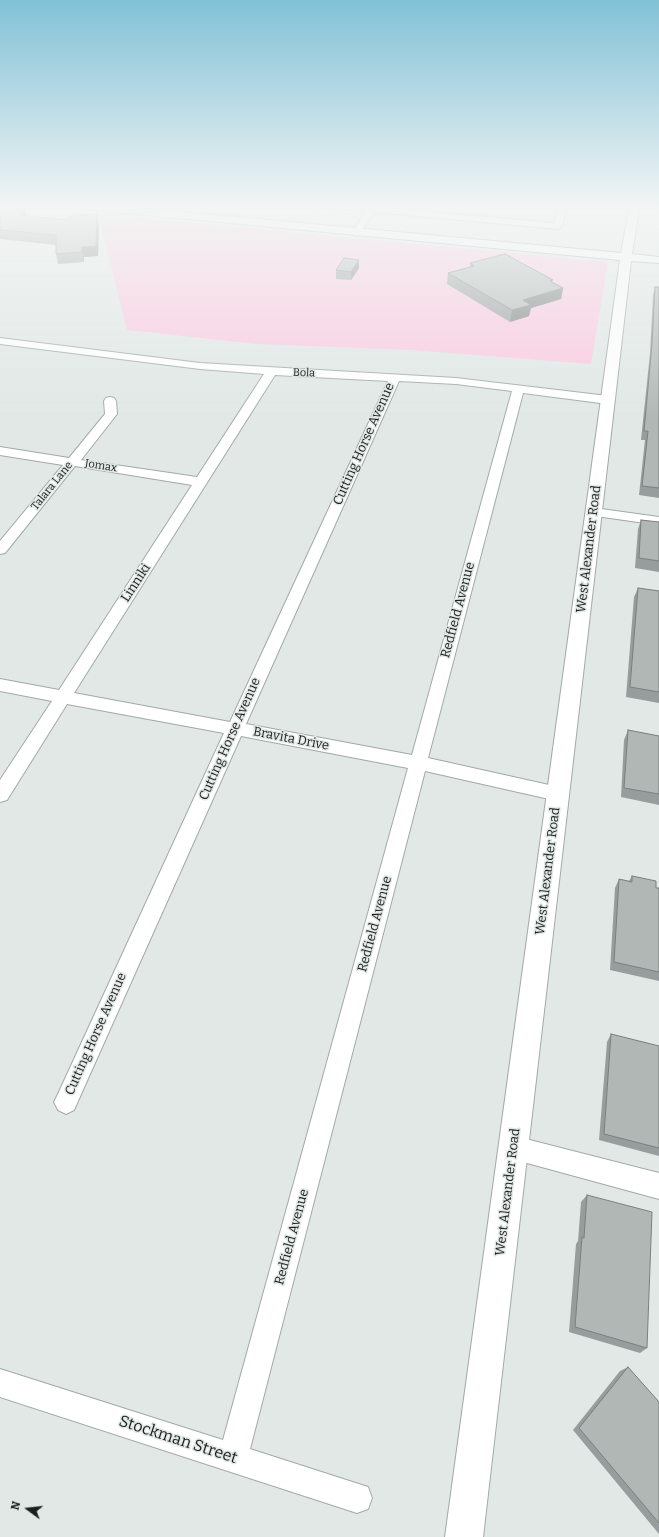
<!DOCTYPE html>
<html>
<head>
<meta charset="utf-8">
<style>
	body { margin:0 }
	#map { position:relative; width:659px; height:1537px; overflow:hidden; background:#e1e8e6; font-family:Bitter,serif }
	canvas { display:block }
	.north { position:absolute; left:8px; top:1489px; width:40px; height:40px; -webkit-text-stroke:3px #e1e8e6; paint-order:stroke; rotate:285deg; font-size:11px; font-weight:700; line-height:16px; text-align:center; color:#1b1e1d }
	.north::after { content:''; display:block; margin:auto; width:14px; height:18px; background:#1b1e1d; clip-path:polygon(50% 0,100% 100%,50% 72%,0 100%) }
</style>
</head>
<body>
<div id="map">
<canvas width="659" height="1537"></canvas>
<div class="north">N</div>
</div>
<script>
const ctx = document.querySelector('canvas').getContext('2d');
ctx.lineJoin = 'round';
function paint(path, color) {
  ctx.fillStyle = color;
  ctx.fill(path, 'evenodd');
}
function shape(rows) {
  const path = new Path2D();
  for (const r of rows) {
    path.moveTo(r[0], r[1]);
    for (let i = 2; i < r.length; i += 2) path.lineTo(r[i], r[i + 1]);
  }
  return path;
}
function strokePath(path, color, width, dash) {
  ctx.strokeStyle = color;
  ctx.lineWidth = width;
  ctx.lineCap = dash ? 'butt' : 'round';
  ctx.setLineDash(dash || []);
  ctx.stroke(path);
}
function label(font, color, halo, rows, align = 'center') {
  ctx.font = font + ' Bitter,serif';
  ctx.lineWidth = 3;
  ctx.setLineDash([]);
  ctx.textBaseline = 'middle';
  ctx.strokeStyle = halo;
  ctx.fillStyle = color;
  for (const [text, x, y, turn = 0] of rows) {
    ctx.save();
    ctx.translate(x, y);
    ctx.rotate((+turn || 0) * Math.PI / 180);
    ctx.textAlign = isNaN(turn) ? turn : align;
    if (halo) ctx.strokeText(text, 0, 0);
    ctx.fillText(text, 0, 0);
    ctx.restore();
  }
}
const green = shape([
	[98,214,608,262,591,364,411,350,257,344,127,330]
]);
const minor = shape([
	[309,204,346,204,369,206,370,204,379,204,377,207,554,223,560,204,568,204,562,226,558,229,374,212,359,235,356,236,352,233,366,211,313,207,309,204],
	[0,338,200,363,456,378,608,396,612,397,614,400,612,403,608,404,523,393,428,758,558,787,565,789,567,794,565,799,558,801,425,771,250,1449,368,1487,372,1498,368,1509,357,1513,0,1397,0,1369,223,1440,408,768,241,736,74,1110,66,1114,58,1110,54,1102,58,1094,224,733,67,704,7,800,0,802,0,780,52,701,0,691,0,679,59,690,192,485,75,466,5,553,0,554,0,541,63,465,0,455,0,447,69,458,105,414,104,401,106,398,110,397,114,398,116,401,117,414,81,460,197,477,264,374,200,369,0,344,0,338],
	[275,375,388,381,230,722,74,693,275,375],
	[399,381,456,384,512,391,412,755,246,724,399,381],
	[594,508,659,517,659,525,589,515,587,512,589,509,594,508],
	[514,1136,659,1173,659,1199,505,1157,502,1148,505,1139,514,1136]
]);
const secondary = shape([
	[56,204,99,204,621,253,630,204,640,204,632,254,659,257,659,263,631,261,483,1537,445,1537,620,260,61,207,56,204]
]);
const wall = shape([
	[0,207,26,216,68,220,97,214,99,224,98,256,84,257,84,262,58,264,56,254,56,245,0,239],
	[470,263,553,283,563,288,561,299,531,308,529,316,510,322,447,284,448,273,470,267],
	[359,268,351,280,336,279,336,270],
	[655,287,659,287,659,498,639,495,645,440,641,440,650,353,653,295],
	[641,520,659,522,659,572,635,568,638,529],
	[638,588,659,591,659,703,626,697,634,597],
	[628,730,659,736,659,805,621,797,624,740],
	[632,876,656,888,659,888,659,981,610,970,615,888,619,879,629,881],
	[611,1034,659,1046,659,1156,599,1140,607,1042],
	[587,1195,647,1348,640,1353,569,1332,576,1244,578,1241,581,1202],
	[628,1367,659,1402,659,1534,573,1430,620,1371]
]);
const shadedWall = shape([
	[25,210,27,219,18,215],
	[97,214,99,224,98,256,84,257,84,262,82,252,82,247],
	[359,260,359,268,351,280,351,272],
	[563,288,561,299,531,308,529,316,510,322,512,310,523,300]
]);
const building = shape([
	[0,207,25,210,18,215,68,220,68,217,97,214,96,246,82,247,82,252,56,254,56,235,0,230,0,207],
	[505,254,553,280,550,281,563,288,523,300,531,305,512,310,448,273,474,266,470,263,505,254],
	[344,258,359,260,351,272,336,270,344,258],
	[655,287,659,287,659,488,642,486,648,431,644,431,652,344,655,287],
	[641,520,659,522,659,561,639,558,641,520],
	[638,588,659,591,659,692,630,687,638,588],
	[628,730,659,736,659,794,624,788,628,730],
	[632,876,656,881,656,888,659,888,659,972,614,962,619,879,632,882,632,876],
	[611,1034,659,1046,659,1148,604,1134,611,1034],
	[587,1195,652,1212,647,1348,575,1327,582,1237,584,1238,587,1195],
	[628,1367,659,1402,659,1523,579,1428,628,1367]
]);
const farStreetnames = [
	["Bola",304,373,2],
	["Jomax",101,466,9],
	["Talara Lane",52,486,-51]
];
const streetNames = [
	["Cutting Horse Avenue",364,444,-66],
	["West Alexander Road",589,549,-83],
	["Linniki",136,583,-57],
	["Redfield Avenue",458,610,-75],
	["Cutting Horse Avenue",230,739,-66],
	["Bravita Drive",291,739,11],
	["West Alexander Road",548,871,-83],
	["Redfield Avenue",375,924,-75],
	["Cutting Horse Avenue",96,1034,-66],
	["West Alexander Road",508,1192,-83],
	["Redfield Avenue",292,1237,-75]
];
const nearStreetnames = [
	["Stockman Street",178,1440,18]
];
paint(green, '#fcc8df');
strokePath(minor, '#a2a9a7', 2);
strokePath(secondary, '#a2a9a7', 2);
paint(minor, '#fff');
paint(secondary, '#fff');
paint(wall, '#979d9c');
paint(shadedWall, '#7b807f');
paint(building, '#b0b7b5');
strokePath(building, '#7b807f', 1);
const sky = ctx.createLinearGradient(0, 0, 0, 420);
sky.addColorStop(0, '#82c1d6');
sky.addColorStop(0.49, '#f2f5f4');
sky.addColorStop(1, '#f2f5f400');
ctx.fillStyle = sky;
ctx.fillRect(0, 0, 659, 420);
label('11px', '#1b1e1d', '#e1e8e6', farStreetnames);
label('13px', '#1b1e1d', '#e1e8e6', streetNames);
label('16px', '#1b1e1d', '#e1e8e6', nearStreetnames);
</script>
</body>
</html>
